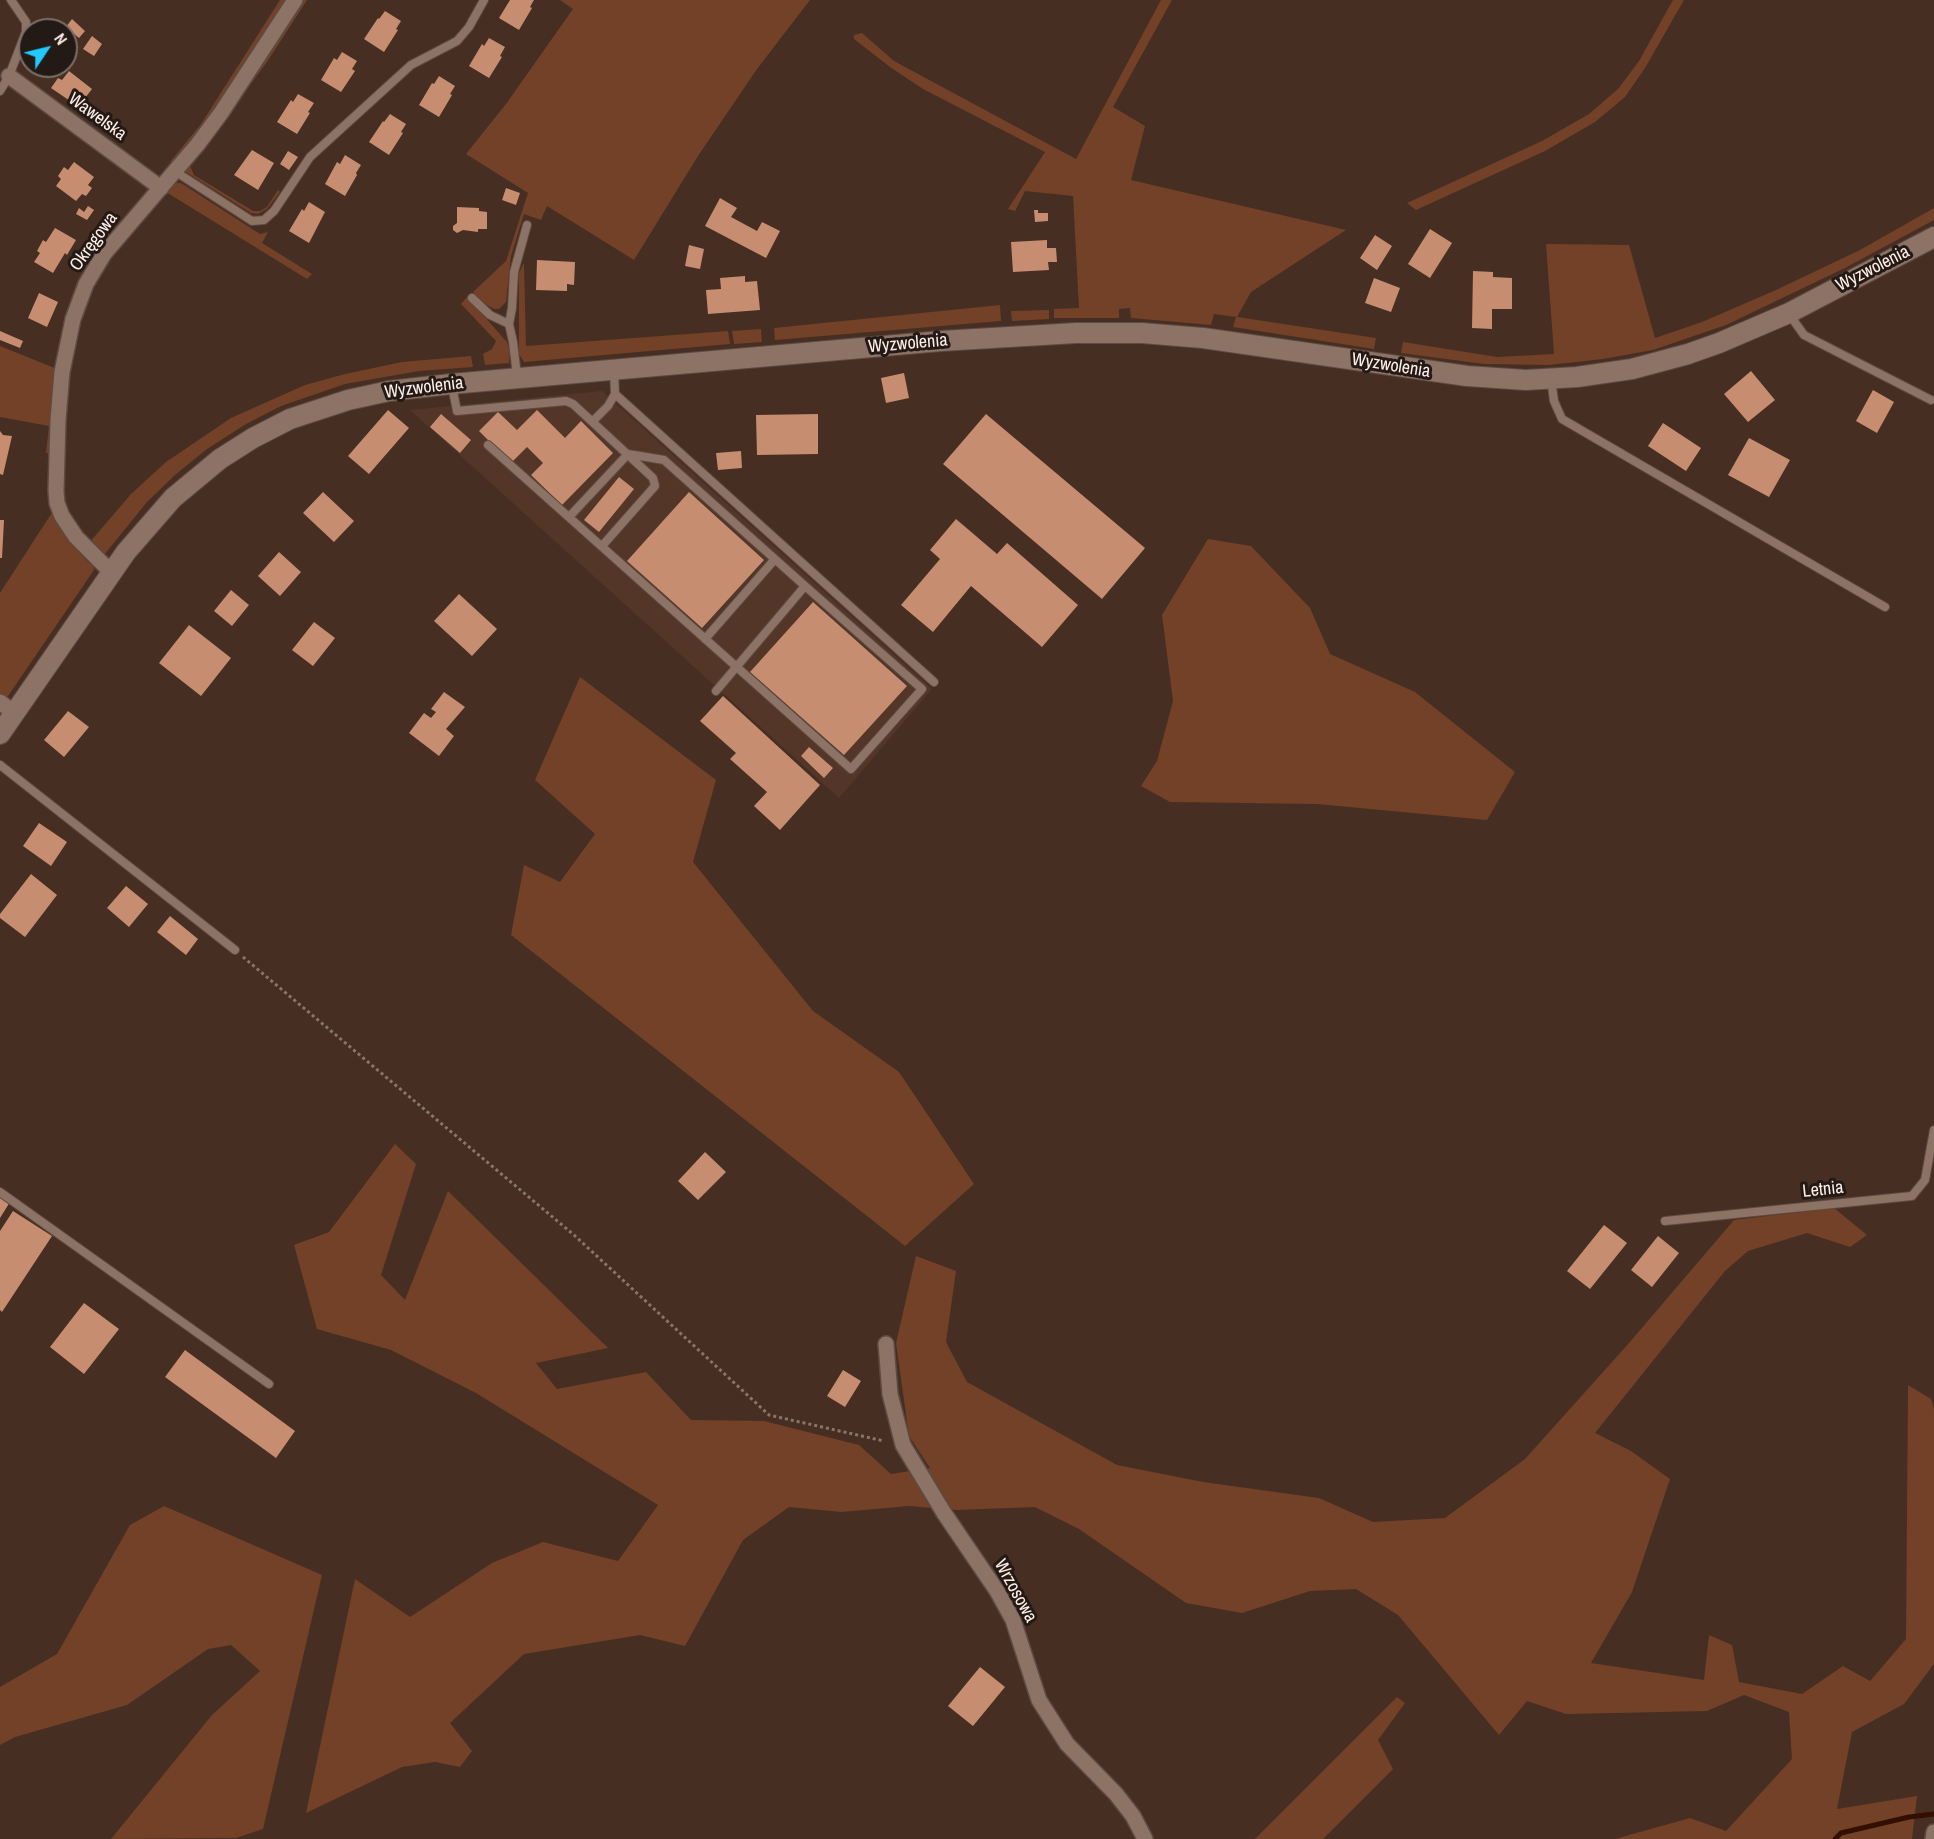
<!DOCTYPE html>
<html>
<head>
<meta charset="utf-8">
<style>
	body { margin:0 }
	#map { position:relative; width:1934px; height:1839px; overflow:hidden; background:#462e23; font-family:"Archivo Narrow",sans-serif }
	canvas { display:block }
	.north { position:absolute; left:18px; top:18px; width:60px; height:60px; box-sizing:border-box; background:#241a15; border:2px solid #7b6f69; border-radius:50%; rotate:55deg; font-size:16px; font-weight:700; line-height:24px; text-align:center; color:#feeee7 }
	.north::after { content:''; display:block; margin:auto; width:21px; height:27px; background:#23c9fe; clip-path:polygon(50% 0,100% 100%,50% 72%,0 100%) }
</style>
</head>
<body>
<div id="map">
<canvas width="1934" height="1839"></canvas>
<div class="north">N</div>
</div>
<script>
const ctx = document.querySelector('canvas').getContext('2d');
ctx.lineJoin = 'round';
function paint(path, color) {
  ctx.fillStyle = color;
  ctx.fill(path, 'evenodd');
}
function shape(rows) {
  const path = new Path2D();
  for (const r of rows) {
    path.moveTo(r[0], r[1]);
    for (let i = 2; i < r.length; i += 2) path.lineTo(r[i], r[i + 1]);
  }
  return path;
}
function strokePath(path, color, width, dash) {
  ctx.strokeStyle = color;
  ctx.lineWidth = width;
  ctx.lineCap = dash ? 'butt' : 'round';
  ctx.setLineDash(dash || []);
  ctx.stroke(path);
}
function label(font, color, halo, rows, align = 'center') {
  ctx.font = font + ' "Archivo Narrow",sans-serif';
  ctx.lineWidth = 6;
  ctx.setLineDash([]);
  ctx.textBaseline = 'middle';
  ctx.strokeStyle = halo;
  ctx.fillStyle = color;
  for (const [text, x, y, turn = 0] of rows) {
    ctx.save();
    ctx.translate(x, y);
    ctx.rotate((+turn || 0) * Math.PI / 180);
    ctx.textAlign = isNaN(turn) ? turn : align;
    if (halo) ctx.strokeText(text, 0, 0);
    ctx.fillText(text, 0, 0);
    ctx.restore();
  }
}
const built = shape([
	[602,391,932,689,839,798,410,410]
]);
const green = shape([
	[280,0,286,0,226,95,175,162,170,162,201,124],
	[302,0,307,0,267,62,190,166,194,175,253,211,260,211,267,207,278,190,280,192,267,209,258,214,251,213,186,172,186,168],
	[560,0,810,0,757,69,698,156,634,260,547,206,541,220,524,214,511,256,506,302,499,309,494,309,484,303,473,292,506,261,528,193,466,154,506,104,573,9],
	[1161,0,1172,0,1113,107,1145,126,1131,180,1346,230,1251,292,1237,317,1376,338,1374,349,1233,327,1236,317,1214,314,1211,325,1131,318,1130,308,1119,309,1119,318,1054,318,1054,309,1079,308,1073,196,1025,191,1015,211,1008,209,1045,152,923,89,890,67,854,39,854,35,862,33,894,61,1076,159],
	[1673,0,1684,0,1645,68,1625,97,1595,122,1545,151,1416,210,1407,203,1542,141,1589,114,1618,89,1639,61],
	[176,183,181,183,260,234,268,232,262,243,312,274,307,279,166,192],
	[1934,208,1934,220,1845,268,1726,325,1653,350,1603,359,1549,365,1484,364,1401,353,1403,342,1497,357,1554,354,1546,244,1629,245,1655,338,1702,322,1776,290,1860,250],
	[524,263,526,346,728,331,730,344,524,362,519,354,519,273],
	[467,297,507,342,510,352,509,363,485,365,483,354,492,349,496,341,461,304],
	[1000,305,1001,321,775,340,774,328],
	[1049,310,1049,319,1012,321,1011,311],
	[761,329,762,342,734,344,732,331],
	[0,346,57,369,50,453,46,453,49,426,0,417],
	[471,356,473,367,419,371,345,384,281,406,246,424,207,449,175,475,147,502,104,555,89,543,131,494,166,462,231,418,305,385,345,374,402,362],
	[53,511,66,536,87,561,93,565,94,570,6,699,0,695,0,593],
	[1208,539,1251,546,1310,608,1330,654,1415,692,1515,772,1487,820,1317,804,1170,802,1141,786,1157,761,1173,701,1162,615],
	[580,677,716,780,693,862,813,1011,899,1072,974,1184,905,1246,511,935,524,865,560,882,595,834,535,780],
	[395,1144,416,1164,381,1275,405,1300,448,1191,608,1348,536,1363,557,1389,646,1372,691,1420,764,1421,859,1445,891,1474,930,1468,909,1436,896,1343,916,1256,956,1271,946,1342,967,1382,1117,1465,1203,1482,1319,1498,1373,1522,1445,1518,1525,1459,1629,1343,1734,1220,1834,1208,1867,1235,1850,1247,1807,1233,1748,1251,1725,1271,1595,1433,1631,1451,1670,1479,1632,1592,1591,1663,1704,1680,1709,1635,1732,1645,1739,1682,1802,1694,1843,1666,1870,1681,1906,1639,1908,1385,1931,1399,1934,1409,1934,1664,1904,1704,1852,1732,1837,1809,1917,1796,1912,1839,1615,1839,1690,1818,1726,1831,1792,1759,1789,1712,1744,1695,1707,1711,1566,1714,1527,1701,1499,1735,1398,1615,1356,1589,1310,1591,1242,1613,1186,1603,1079,1529,1035,1507,957,1510,909,1506,841,1512,789,1507,743,1540,685,1646,640,1635,524,1654,450,1723,472,1751,460,1767,435,1762,402,1767,306,1813,355,1579,410,1617,492,1563,543,1542,618,1561,658,1505,476,1393,391,1350,317,1329,294,1245,329,1232],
	[164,1506,322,1575,263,1829,236,1838,111,1839,212,1715,260,1671,231,1645,208,1649,127,1705,15,1737,0,1745,0,1687,57,1654,130,1525],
	[1397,1697,1405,1703,1378,1740,1393,1769,1323,1839,1255,1839]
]);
const stream = shape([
	[1835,1839,1841,1833,1909,1817,1934,1814]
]);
const building = shape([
	[510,0,534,0,530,7,532,8,519,30,499,18],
	[385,11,401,21,396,29,398,30,384,52,364,39,378,18,379,19],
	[72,19,85,31,79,38,66,27],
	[92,36,102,44,94,56,83,49],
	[489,38,505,47,500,56,502,57,489,78,469,66,482,44,484,46],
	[342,52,357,61,352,69,355,71,341,92,321,80,334,58,337,60],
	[69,71,92,89,85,98,83,96,76,105,51,88,58,78,62,80],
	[439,76,455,86,450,94,452,95,439,117,419,105,432,83,434,84],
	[298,94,314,103,308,112,310,113,297,134,277,122,291,100,293,102],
	[390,114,406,124,401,132,403,133,389,155,369,142,383,121,384,122],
	[252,150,274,163,258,190,234,175],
	[288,151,298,157,289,170,280,164],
	[345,155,361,165,356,173,357,175,345,196,325,184,337,162,340,164],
	[74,162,94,177,88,185,92,188,86,196,82,194,76,201,56,186,61,179,58,176,64,167,68,170],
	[506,188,520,193,516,205,502,200],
	[720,198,737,208,731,217,757,231,762,222,780,231,766,258,705,226],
	[309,202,325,212,309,243,289,231,302,209,304,211],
	[88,206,94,210,87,220,76,214,79,208,84,212],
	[457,207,479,208,479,211,487,212,487,229,478,229,478,232,463,230,457,233,453,230,453,226,457,223],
	[1034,210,1038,210,1038,213,1048,213,1048,221,1035,222],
	[55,228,76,240,67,255,65,253,53,273,34,262,40,253,37,251,43,240,46,242],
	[1430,229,1452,243,1430,278,1408,264],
	[1375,235,1392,246,1377,270,1360,258],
	[1047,240,1047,248,1056,248,1057,262,1048,262,1049,270,1013,272,1011,242],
	[689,245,704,249,700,269,685,266],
	[537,260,575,262,574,285,567,284,567,291,536,290],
	[1473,271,1493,272,1493,277,1512,278,1512,309,1492,309,1492,329,1472,328],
	[745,276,745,282,757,281,760,310,708,314,706,290,721,289,720,278],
	[1374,278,1400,288,1391,312,1365,303],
	[39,293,58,302,47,327,28,318],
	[0,331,23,341,20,348,0,340],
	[1751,371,1775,400,1748,422,1724,394],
	[904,373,909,398,886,403,881,378],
	[1873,390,1894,402,1877,433,1856,421],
	[388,410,409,428,369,474,348,456],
	[537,410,565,438,581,421,613,453,562,505,531,475,543,463,527,447,511,463,479,431,498,412,517,430],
	[441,414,471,440,460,453,430,427],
	[818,414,818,454,757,455,756,415],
	[986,414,1145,548,1102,599,943,464],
	[1663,423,1701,448,1686,471,1648,446],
	[0,431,3,435,12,436,3,475,0,474],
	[1749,438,1790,460,1769,497,1728,475],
	[741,451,742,468,718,470,716,453],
	[619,477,634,489,599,532,584,520],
	[323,492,354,521,334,542,303,513],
	[689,492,764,560,702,628,627,561],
	[956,519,997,554,1007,543,1078,605,1042,647,971,586,933,632,901,605,940,559,930,550],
	[0,520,4,520,2,558,0,558],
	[279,552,301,572,280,596,258,576],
	[231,590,249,605,232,626,214,611],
	[459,594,497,629,472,656,434,621],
	[813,602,907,686,844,755,750,672],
	[314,622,335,638,313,666,292,650],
	[189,625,231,658,201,696,159,663],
	[444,692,465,707,446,729,454,736,439,756,409,733,424,713,431,718,436,712,431,709],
	[723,696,820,785,780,830,754,806,767,792,730,759,736,753,700,721],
	[68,711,89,727,64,757,44,740],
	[809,747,833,768,824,778,801,756],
	[39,823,67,842,51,866,23,846],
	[31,874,57,895,25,937,0,918,0,914],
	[126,886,148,904,129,927,107,908],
	[170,916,198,939,186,955,157,932],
	[705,1152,726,1172,698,1200,678,1181],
	[0,1196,10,1202,0,1218],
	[13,1211,52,1236,2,1312,0,1310,0,1231],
	[1604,1225,1627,1243,1590,1289,1567,1271],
	[1658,1236,1679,1253,1652,1287,1631,1270],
	[84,1303,119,1329,84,1374,50,1347],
	[185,1350,295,1431,276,1458,165,1377],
	[843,1370,861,1381,845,1407,827,1396],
	[980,1667,1005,1687,973,1726,948,1706]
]);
const path = shape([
	[243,957,574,1235,769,1415,884,1441]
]);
const service = shape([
	[0,91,9,76,26,32,26,22,11,0],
	[176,172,252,221,264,220,274,211,310,157,411,65,457,41,469,27,484,0],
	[472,298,490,315,509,324],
	[1789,314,1804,335,1931,400],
	[614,371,615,394,934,682],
	[517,376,513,342,509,324,512,308,514,272,527,225],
	[1551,379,1554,401,1562,419,1885,607],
	[452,386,457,411,566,401,573,404,653,478,655,486,602,546],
	[593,421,608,406,615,394],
	[488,445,851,769,922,689,805,586],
	[569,517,628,454,664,460,805,586,716,691],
	[705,639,775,559],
	[0,765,235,950],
	[0,1192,269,1384],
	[1665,1221,1912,1196,1925,1180,1934,1130]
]);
const minor = shape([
	[9,76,161,188],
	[111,572,76,537,62,516,57,503,56,491,58,420,62,372,73,319,86,284,104,254,198,144,221,113,295,0],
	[0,702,14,713],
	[886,1344,890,1394,903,1445,944,1513,997,1591,1013,1620,1039,1700,1067,1744,1116,1794,1133,1816,1145,1839],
	[1933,1839,1934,1832]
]);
const tertiary = shape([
	[0,734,126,552,173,498,220,459,253,438,290,419,348,400,389,391,451,384,941,341,1076,333,1142,333,1203,338,1467,376,1526,380,1577,377,1632,369,1688,354,1719,343,1789,313,1934,237]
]);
const streetNames = [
	["Wawelska",97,117,36],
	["Okręgowa",94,242,-54],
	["Wyzwolenia",1873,269,-27],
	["Wyzwolenia",908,344,-5],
	["Wyzwolenia",1391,366,9],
	["Wyzwolenia",424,388,-7],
	["Letnia",1823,1190,-6],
	["Wrzosowa",1015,1591,61]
];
paint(built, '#543628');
paint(green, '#734127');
strokePath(stream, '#330f00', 5);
paint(building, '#c78d71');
strokePath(service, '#5e4a41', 10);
strokePath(minor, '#5e4a41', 18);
strokePath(tertiary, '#5e4a41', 22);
strokePath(path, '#8a756b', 3, [3, 3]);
strokePath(service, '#8d7266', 8);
strokePath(minor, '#8d7266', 15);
strokePath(tertiary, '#8d7266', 20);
label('18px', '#feeee7', '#241a15', streetNames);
</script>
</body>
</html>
